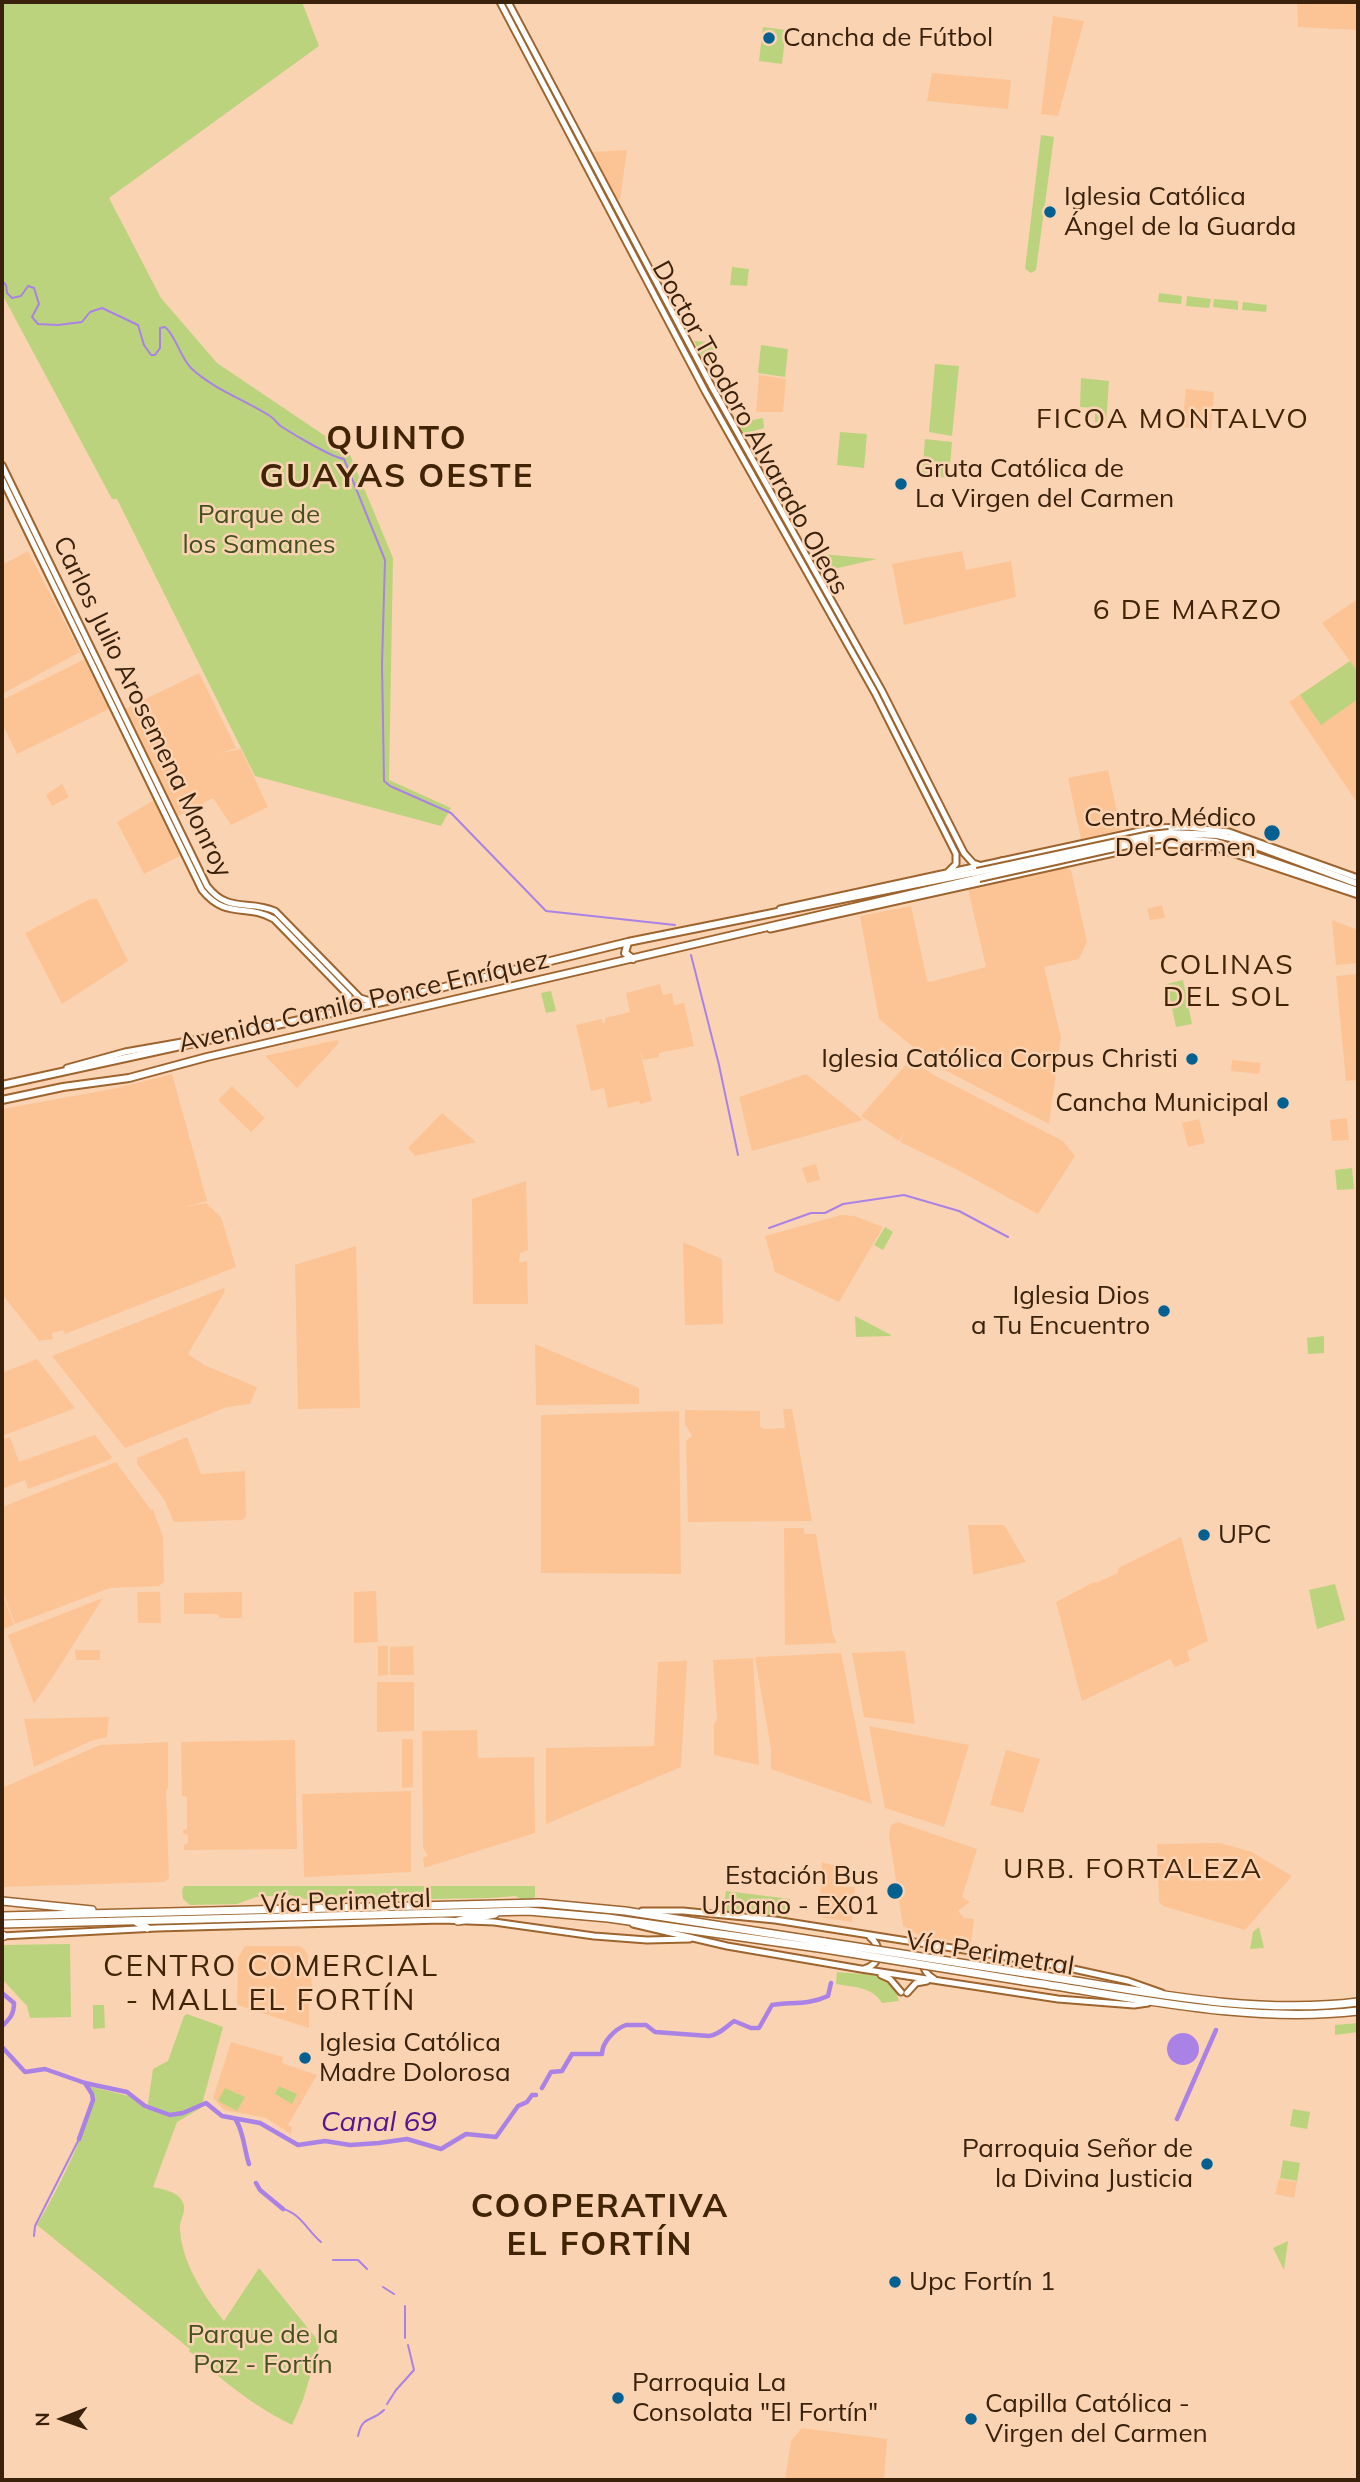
<!DOCTYPE html>
<html>
<head>
<meta charset="utf-8">
<style>
  body { margin:0 }
  #map { position:relative; width:1360px; height:2482px; overflow:hidden; background:#fad3b3; font-family:Mulish,sans-serif }
  canvas { display:block }
  .frame { position:absolute; inset:0; border:4px solid #3a210b; pointer-events:none }
  .north { position:absolute; left:28px; top:2384px; width:70px; height:70px; -webkit-text-stroke:5px #fad3b3; paint-order:stroke; rotate:269deg; font-size:19px; font-weight:700; line-height:28px; text-align:center; color:#3a210b }
  .north::after { content:''; display:block; margin:auto; width:24px; height:32px; background:#3a210b; clip-path:polygon(50% 0,100% 100%,50% 72%,0 100%) }
</style>
</head>
<body>
<div id="map">
<canvas width="1360" height="2482"></canvas>
<div class="frame"></div>
<div class="north">N</div>
</div>
<script>
const context = document.querySelector('canvas').getContext('2d');
context.lineJoin = 'round';
function fill(path, color) {
  context.fillStyle = color;
  context.fill(path, 'evenodd');
}
function trace(path, color, width, dash) {
  context.strokeStyle = color;
  context.lineWidth = width;
  context.lineCap = dash ? 'butt' : 'round';
  context.setLineDash(dash || []);
  context.stroke(path);
}
function drawText(font, color, halo, rows, align = 'center') {
  context.font = font + ' Mulish,sans-serif';
  context.lineWidth = 5;
  context.setLineDash([]);
  context.textBaseline = 'middle';
  context.strokeStyle = halo;
  context.fillStyle = color;
  for (const [text, x, y, turn = 0] of rows) {
    context.save();
    context.translate(x, y);
    context.rotate((+turn || 0) * Math.PI / 180);
    context.textAlign = isNaN(turn) ? turn : align;
    if (halo) context.strokeText(text, 0, 0);
    context.fillText(text, 0, 0);
    context.restore();
  }
}
const built = new Path2D(`
  M1297,2H1358V30L1298,27Z
  M1053,16L1084,21L1058,116L1041,114Z
  M932,73L1011,80L1008,109L927,101Z
  M627,150L620,200L616,199L592,152Z
  M759,375L786,379L783,412H756Z
  M1186,389L1214,392L1211,430L1182,427Z
  M28,551L80,652L2,694V565Z
  M962,551L966,570L1011,561L1016,597L904,625L892,564Z
  M1358,599V804L1289,702L1350,661L1322,623Z
  M85,659L109,709L17,754L2,723V700Z
  M199,673L236,748L221,753L241,749L268,807L231,825L213,798L178,816L125,709Z
  M1108,770L1121,830L1081,839L1068,778Z
  M62,784L69,797L52,806L46,795Z
  M154,800L180,856L144,874L117,822Z
  M1065,868L1071,870L1087,942L1079,959L1044,967L1061,1037L1049,1124L935,1065L879,1019L860,916L911,906L927,980L930,982L986,967L968,889Z
  M90,899H97L128,961L62,1004L25,933Z
  M1162,905L1165,918L1150,920L1147,909Z
  M1332,920L1358,930V963L1336,965Z
  M1358,974V1080L1346,1081L1336,976Z
  M660,984L663,995L672,993L674,1005L684,1003L694,1046L659,1053V1057L643,1060L639,1047L652,1101L640,1104L639,1101L608,1108L604,1088L591,1091L576,1025L602,1019L603,1023H605V1018L630,1012L626,993Z
  M337,1040L339,1043L297,1088L265,1056Z
  M910,1060L934,1075L1063,1141L1075,1156L1038,1214L956,1169L900,1142L905,1132L899,1141L861,1116Z
  M1232,1060L1261,1063L1259,1074L1231,1071Z
  M172,1074L207,1201L185,1207L206,1203L221,1217L236,1267L65,1334L63,1330L52,1333L53,1339L39,1341L2,1294V1109L117,1088Z
  M806,1074L863,1120L752,1151L739,1097Z
  M232,1086L265,1118L251,1132L218,1100Z
  M442,1113L476,1142L415,1156L408,1148Z
  M1347,1118L1349,1140L1332,1141L1330,1120Z
  M1199,1119L1205,1143L1188,1147L1182,1123Z
  M816,1164L820,1180L807,1183L802,1168Z
  M526,1181L528,1250L520,1253L519,1263L527,1261L528,1304H473L472,1199Z
  M841,1215L854,1216L883,1227L839,1302L775,1272L765,1236Z
  M683,1242L722,1259L723,1324L685,1325Z
  M356,1246L360,1408L298,1409L295,1265Z
  M224,1288L225,1291L188,1354L204,1365L257,1387L250,1404L227,1407L125,1448L52,1356Z
  M535,1344L639,1388V1404L536,1405Z
  M37,1359L75,1408L2,1436V1373Z
  M783,1409H792L812,1521L688,1522L686,1441L692,1436L685,1424V1410L760,1411V1427L765,1429L785,1428Z
  M679,1411L681,1574L541,1573V1415Z
  M95,1435L112,1457L109,1460L28,1489L25,1480L4,1488L2,1487V1440L10,1437L19,1462Z
  M187,1437L201,1474L245,1471L246,1517L242,1520L174,1522L164,1499L137,1464V1458Z
  M116,1462L151,1510L153,1509L163,1537L164,1582L159,1586L110,1588L15,1624L2,1590V1507Z
  M968,1525H1004L1026,1562L973,1575Z
  M784,1528H804V1534H816L833,1635L837,1643L785,1645Z
  M1181,1537L1208,1641L1187,1651L1190,1661L1175,1667L1170,1659L1082,1701L1056,1602L1094,1582L1096,1583L1118,1573V1568Z
  M376,1591L378,1642L354,1643V1592Z
  M137,1592H160L161,1623H138Z
  M242,1592V1618H219L218,1614H184V1593Z
  M2,1593L14,1625L2,1629Z
  M103,1598L54,1675L34,1704L8,1635Z
  M378,1646H388V1675L378,1676Z
  M413,1646L414,1675H390V1647Z
  M75,1650H100V1660H76Z
  M905,1651L915,1724L864,1717L852,1653Z
  M841,1653L868,1786L872,1804L771,1769V1749L755,1657Z
  M753,1658L759,1765L714,1755V1723L717,1720L713,1660Z
  M687,1661L681,1767L546,1824V1748L654,1746L658,1662Z
  M377,1682H414V1731L377,1732Z
  M109,1717L107,1737L91,1741L34,1767L24,1719Z
  M869,1726L969,1745L944,1827L885,1808Z
  M477,1730L478,1758L534,1757L535,1833L424,1868L423,1858L428,1856L423,1848L422,1731Z
  M402,1739H413V1787L402,1788Z
  M295,1740L297,1849L184,1850V1845L188,1843V1835L183,1833V1830L187,1829V1797L182,1796L181,1742Z
  M168,1742V1788L166,1790L169,1878L164,1882L2,1887V1788L100,1745Z
  M1006,1750L1040,1759L1023,1813L990,1805Z
  M411,1791V1872L304,1877L302,1794Z
  M898,1822L977,1849L962,1897L970,1902L958,1911L964,1918L974,1919L971,1944L920,1936L903,1926L889,1835L891,1825Z
  M1220,1843L1252,1852L1292,1876L1245,1930L1163,1906L1159,1902L1157,1844Z
  M822,1862L845,1869L844,1887H855L852,1922L819,1917Z
  M245,1946H299L305,1950L308,1955V1975H311L312,1990L309,1991V2028L237,2005L238,1958Z
  M231,2042L283,2057L282,2063L317,2075L288,2125L292,2127L291,2134L266,2118L224,2110L213,2098Z
  M1279,2179L1297,2182L1294,2198L1275,2194Z
  M802,2428L887,2439L884,2480H785L791,2441Z`);
const green = new Path2D(`
  M2,2H302L319,46L109,198L161,298L217,363L349,452L393,558L389,780L451,808L441,826L255,776L117,499H112L2,294Z
  M763,27L786,30L782,64L759,61Z
  M1041,135L1054,137L1036,270L1031,273L1025,269Z
  M732,267L749,269L747,286L730,285Z
  M1159,293L1182,296L1181,304L1158,302Z
  M1187,296L1211,299L1209,308L1186,306Z
  M1214,299L1238,301V310L1213,307Z
  M1243,302L1267,305L1266,312L1242,310Z
  M694,341L716,342L713,379Z
  M761,345L788,349L785,377L758,373Z
  M935,364L959,366L952,436L929,432Z
  M1081,378L1109,381L1106,423L1095,422V408L1080,407Z
  M763,418L764,428L743,434L737,423Z
  M840,432L867,434L864,468L837,465Z
  M925,439L952,442L949,478L922,475Z
  M811,553L877,559L821,572Z
  M1350,661L1358,672V699L1321,725L1300,695Z
  M1183,980L1192,1024L1176,1027L1167,984Z
  M551,991L556,1011L546,1013L541,993Z
  M1352,1168L1354,1189L1337,1190L1335,1170Z
  M885,1227L893,1232L883,1250L874,1245Z
  M855,1316L891,1335V1336L856,1337Z
  M1324,1336V1353L1308,1354L1307,1338Z
  M1335,1584L1345,1620L1317,1629L1309,1590Z
  M184,1886H535V1897C531,1902 520,1900 516,1896L490,1898L312,1901L290,1895L256,1897L237,1904L190,1905L183,1899L182,1890Z
  M726,1891L790,1899L787,1917L723,1912Z
  M1259,1927L1264,1948L1250,1949L1253,1932Z
  M70,1944L71,2017L30,2018L27,2006L2,1979V1945Z
  M837,1972C862,1975 894,1970 899,2001L882,2003C873,1987 853,1987 836,1984Z
  M93,2005H104L105,2028L93,2029Z
  M187,2014L223,2027L201,2108L177,2122L153,2187C161,2189 175,2191 181,2199C189,2211 179,2218 180,2230C182,2263 204,2296 224,2321L259,2268L320,2343L303,2400L292,2425C253,2406 222,2380 189,2351L198,2335L190,2349L37,2225C60,2185 81,2143 94,2099L88,2086L129,2096L147,2110L153,2069L168,2061L184,2016Z
  M1358,2023V2032L1335,2035V2025Z
  M279,2086L297,2094L292,2104L275,2094Z
  M225,2088L245,2097L237,2111L218,2101Z
  M1293,2109L1310,2112L1307,2129L1290,2126Z
  M1283,2160L1300,2163L1297,2181L1280,2178Z
  M1288,2241L1284,2270L1273,2248Z`);
const water = new Path2D(`
  M1167 2049a16 16 0 1 1 32 0a16 16 0 1 1-32 0Z`);
const stream = new Path2D(`
  M2,281L6,285L7,293L12,298L21,296L28,286L34,288L39,304L32,317L38,324L58,325L82,322L90,312L102,308L138,325L144,345L151,355H155L160,348V328L165,327C176,336 180,357 191,368C213,389 245,400 270,416C275,419 277,424 282,427C293,434 333,458 344,459L385,560L382,664L384,781L390,786L451,813L546,911L675,925
  M691,955L719,1065L738,1155
  M769,1228L811,1213H825L843,1204L904,1195L959,1211L1008,1237
  M283,2209C300,2213 308,2231 321,2242
  M34,2236L35,2226L79,2139
  M333,2260H358L367,2269
  M383,2287L394,2294
  M405,2306V2338
  M387,2404L396,2390L414,2370L408,2345
  M358,2436C363,2414 371,2423 384,2410`);
const canal = new Path2D(`
  M2,1993L14,2003C14,2014 10,2019 2,2026
  M2,2047L25,2072L45,2069L85,2083L127,2092L145,2106L170,2115L183,2113L206,2103L222,2116L260,2123L298,2145L325,2141L350,2145L379,2143L407,2139L441,2149L466,2134L496,2137L518,2106L527,2102L532,2095H536
  M542,2088L551,2072L562,2071L572,2054H602C602,2042 615,2029 626,2025H646L655,2032L709,2036C719,2035 727,2026 734,2021L751,2028H759L772,2005C791,2002 809,2005 828,1996L831,1983
  M1177,2119L1216,2030
  M236,2120C244,2133 244,2149 249,2164
  M79,2139L93,2100L92,2094L85,2083
  M256,2183L260,2190L283,2209`);
const secondary = new Path2D(`
  M500,2L705,391L875,693L956,854V864L948,872
  M508,2L712,387L882,691L964,853L973,863L979,865
  M2,465L207,886C229,914 248,899 275,911L360,998L377,1003
  M2,479L202,890C226,920 246,903 274,919L349,996V1002L342,1010
  M780,909L1154,828L1188,827L1229,832L1358,878
  M770,929L1132,849L1168,844L1214,847L1358,895
  M67,1068L125,1052L205,1038
  M642,1911H683L775,1920L971,1951L1055,1965L1128,1981L1162,1993
  M633,1924L727,1946L861,1969L1058,1999L1134,2005L1148,2003
  M2,1936L157,1928L442,1920L494,1922L594,1936L647,1940L690,1939
  M864,1969C881,1964 883,1948 870,1937
  M881,1975L890,1979L901,1992
  M934,1979C919,1970 920,1954 936,1947
  M907,1993L916,1983L927,1981`);
const primary = new Path2D(`
  M1169,833L1217,835L1240,840L1358,884
  M1169,838L1216,842L1358,891
  M985,868L1003,861
  M628,942L625,953L633,959
  M2,1085L391,1000L628,942L977,872
  M2,1100L63,1087L129,1078L207,1057L979,878`);
const highway = new Path2D(`
  M2,1901L92,1910
  M2,1916L540,1903L625,1911L825,1942
  M135,1921L147,1928
  M458,1921L495,1914
  M2,1924L528,1911L608,1918L825,1949
  M2,1935L4,1936
  M1025,1973C1133,1989 1248,2016 1358,2002
  M1023,1981C1133,1997 1247,2024 1358,2011`);
const primaryBridge = new Path2D(`
  M977,872L1150,835L1169,833
  M979,878L1150,840L1169,838`);
const highwayBridge = new Path2D(`
  M825,1942L1025,1973
  M825,1949L1023,1981`);
const markers = [
  [769,38,7,"#036091"],
  [1050,212,7,"#036091"],
  [901,484,7,"#036091"],
  [1272,833,9,"#036091"],
  [1192,1059,7,"#036091"],
  [1283,1103,7,"#036091"],
  [1164,1311,7,"#036091"],
  [1204,1535,7,"#036091"],
  [895,1891,9,"#036091"],
  [305,2058,7,"#036091"],
  [1207,2164,7,"#036091"],
  [895,2282,7,"#036091"],
  [618,2398,7,"#036091"],
  [971,2419,7,"#036091"]
];
const poiNames = [
  ["Cancha de Fútbol",783,38],
  ["Iglesia Católica",1064,197],
  ["Ángel de la Guarda",1064,227],
  ["Gruta Católica de",915,469],
  ["La Virgen del Carmen",915,499],
  ["Centro Médico",1256,818,"right"],
  ["Del Carmen",1256,848,"right"],
  ["Iglesia Católica Corpus Christi",1178,1059,"right"],
  ["Cancha Municipal",1269,1103,"right"],
  ["Iglesia Dios",1150,1296,"right"],
  ["a Tu Encuentro",1150,1326,"right"],
  ["UPC",1218,1535],
  ["Estación Bus",879,1876,"right"],
  ["Urbano - EX01",879,1906,"right"],
  ["Iglesia Católica",319,2043],
  ["Madre Dolorosa",319,2073],
  ["Parroquia Señor de",1193,2149,"right"],
  ["la Divina Justicia",1193,2179,"right"],
  ["Upc Fortín 1",909,2282],
  ["Parroquia La",632,2383],
  ["Consolata \"El Fortín\"",632,2413],
  ["Capilla Católica -",985,2404],
  ["Virgen del Carmen",985,2434]
];
const streetNames = [
  ["Doctor Teodoro Alvarado Oleas",750,428,61],
  ["Carlos Julio Arosemena Monroy",142,707,64],
  ["Avenida Camilo Ponce Enríquez",364,1002,-13],
  ["Vía Perimetral",346,1902,-2],
  ["Vía Perimetral",990,1954,9]
];
const parkNames = [
  ["Parque de",259,515],
  ["los Samanes",259,545],
  ["Parque de la",263,2335],
  ["Paz - Fortín",263,2365]
];
const neighbourhoodNames = [
  ["FICOA MONTALVO",1173,420],
  ["6 DE MARZO",1188,611],
  ["COLINAS",1227,966],
  ["DEL SOL",1227,998],
  ["URB. FORTALEZA",1133,1870]
];
const waterNames = [
  ["Canal 69",379,2123]
];
const quarterNames = [
  ["CENTRO COMERCIAL",271,1967],
  ["- MALL EL FORTÍN",271,2001]
];
const districtNames = [
  ["QUINTO",397,439],
  ["GUAYAS OESTE",397,477],
  ["COOPERATIVA",600,2207],
  ["EL FORTÍN",600,2245]
];
fill(built, '#fcc495');
fill(green, '#bcd37e');
fill(water, '#aa82e6');
trace(stream, '#aa82e6', 2);
trace(canal, '#aa82e6', 4.5);
trace(secondary, '#9d642e', 9);
trace(primary, '#9d642e', 10);
trace(highway, '#9d642e', 10);
trace(secondary, '#fff', 5);
trace(primary, '#fff', 6);
trace(highway, '#fff', 7);
trace(primaryBridge, '#9d642e', 10, []);
trace(highwayBridge, '#9d642e', 10, []);
trace(primaryBridge, '#fff', 6);
trace(highwayBridge, '#fff', 7);
for (const [x, y, r, color] of markers) {
  const dot = new Path2D();
  dot.arc(x, y, r, 0, 2 * Math.PI);
  context.fillStyle = color;
  context.fill(dot);
  trace(dot, '#fad3b3', 2.5);
}
drawText('26px', '#3a210b', '#fad3b3', poiNames, 'left');
drawText('26px', '#3a210b', '#fad3b3', streetNames);
drawText('26px', '#455021', '#fad3b3', parkNames);
context.letterSpacing = '2px';
drawText('28px', '#412306', '#fad3b3', neighbourhoodNames);
context.letterSpacing = '0px';
drawText('italic 28px', '#54178e', '#fad3b3', waterNames);
context.letterSpacing = '2px';
drawText('30px', '#412306', '#fad3b3', quarterNames);
context.letterSpacing = '0px';
context.letterSpacing = '2px';
drawText('bold 33px', '#412306', '#fad3b3', districtNames);
context.letterSpacing = '0px';
</script>
</body>
</html>
